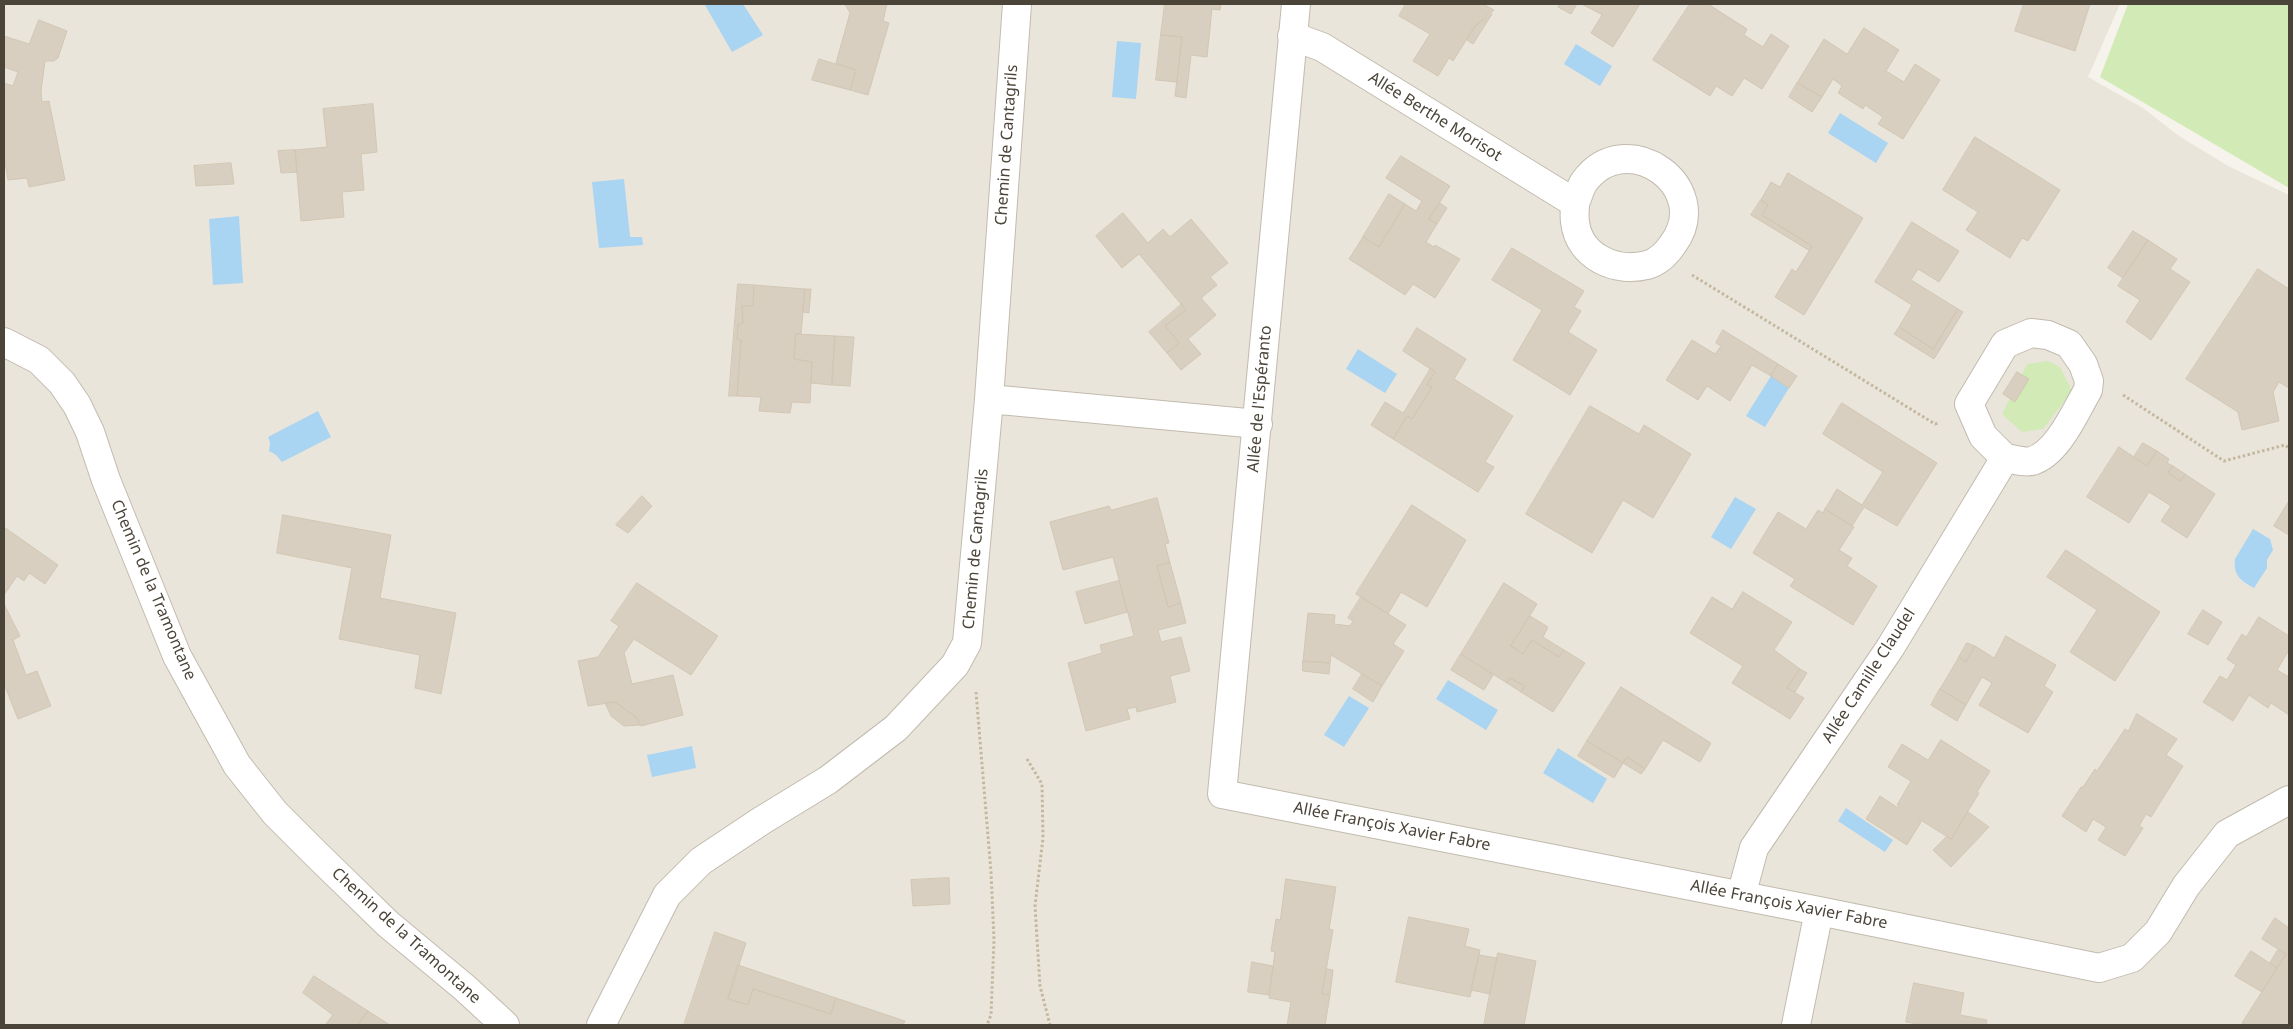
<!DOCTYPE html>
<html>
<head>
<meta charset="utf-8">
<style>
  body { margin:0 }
  #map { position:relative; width:2293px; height:1029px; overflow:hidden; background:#f6f3ec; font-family:"Noto Sans",sans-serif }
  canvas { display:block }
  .frame { position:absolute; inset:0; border:5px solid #4b4439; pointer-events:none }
</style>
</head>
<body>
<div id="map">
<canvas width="2293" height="1029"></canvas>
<div class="frame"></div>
</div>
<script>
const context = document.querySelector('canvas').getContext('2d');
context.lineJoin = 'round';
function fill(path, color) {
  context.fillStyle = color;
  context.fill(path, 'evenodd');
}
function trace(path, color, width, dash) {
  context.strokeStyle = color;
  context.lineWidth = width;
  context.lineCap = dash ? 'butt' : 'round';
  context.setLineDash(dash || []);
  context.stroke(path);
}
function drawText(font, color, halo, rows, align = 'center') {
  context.font = font + ' "Noto Sans",sans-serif';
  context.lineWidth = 5;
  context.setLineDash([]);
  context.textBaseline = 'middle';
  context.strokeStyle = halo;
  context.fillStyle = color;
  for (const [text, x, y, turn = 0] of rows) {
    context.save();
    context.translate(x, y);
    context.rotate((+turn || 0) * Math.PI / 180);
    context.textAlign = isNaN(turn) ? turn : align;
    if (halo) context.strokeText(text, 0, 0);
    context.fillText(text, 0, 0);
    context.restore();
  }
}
const residential = new Path2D(`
  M4,4H2120L2088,77L2143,108L2179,136L2228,166L2289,195V1025H4Z`);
const green = new Path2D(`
  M2128,4H2289V188L2100,77Z
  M2048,361L2060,367L2072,391L2043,429L2022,432L2002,414L2027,364Z`);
const water = new Path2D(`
  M743,4L763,35L732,52L705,5Z
  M1117,41L1141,43L1136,99L1112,97Z
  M1576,44L1612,66L1600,86L1564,64Z
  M1840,113L1888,143L1876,163L1828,133Z
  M624,179L630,237H642L643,245L599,248L592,182Z
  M239,216L243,283L213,285L209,219Z
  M1358,349L1397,374L1385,393L1346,369Z
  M1771,376L1789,388L1765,427L1746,416Z
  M318,411L331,437L282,462L276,455L269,451L270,442L268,437Z
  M1735,497L1756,509L1731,549L1711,537Z
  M2253,529L2270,539L2273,550L2267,560V568L2254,588C2241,581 2233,575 2235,559Z
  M1448,680L1498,710L1486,730L1436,699Z
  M1349,696L1369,708L1344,747L1324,735Z
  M692,746L696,768L652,777L647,755Z
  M1558,748L1607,779L1593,803L1543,773Z
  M1846,808L1893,840L1885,852L1838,821Z`);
const building = new Path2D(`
  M845,4H887L883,21L889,23L868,95L850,90L856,70L836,63L850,13Z
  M1165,4H1221L1220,10L1212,9L1207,57L1191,55L1186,98L1175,96L1182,37L1161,35Z
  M1406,4H1483L1494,10L1475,26L1453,61L1449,58L1438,76L1413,61L1430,34L1399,16Z
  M1560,4H1577L1571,14L1558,7Z
  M1582,4H1640L1613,47L1591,33L1602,15Z
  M1690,4H1708L1747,29L1744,35L1763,47L1771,34L1789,46L1762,89L1744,78L1732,96L1716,86L1710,96L1653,60Z
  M2024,4H2090L2075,51L2015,31Z
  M1492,14L1473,44L1467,40L1475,26Z
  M39,20L67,31L58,58L54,61H45L41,91L42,102L49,101L65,180L29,187L27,178L8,180L4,157V83L13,86L18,72L4,67V36L29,44Z
  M1864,28L1899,50L1886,71L1904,82L1915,64L1940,80L1903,139L1878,124L1883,117L1865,105L1863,109L1838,93L1842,86L1833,79L1822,97L1797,83L1824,39L1847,54Z
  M1161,35L1182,37L1177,82L1156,80Z
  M819,59L856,70L850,90L812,80Z
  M1797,83L1822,97L1812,112L1789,97Z
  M373,104L377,152L361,154L364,190L342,192L344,217L301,221L295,150L327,147L323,109Z
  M1975,137L2060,190L2028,241L2022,238L2010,258L1966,230L1978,212L1943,190Z
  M295,150L297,172L281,173L278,151Z
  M1401,156L1450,186L1429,219L1437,224L1426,242L1434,247L1435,245L1460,259L1435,298L1413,284L1405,295L1349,259L1363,237L1379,247L1405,204L1416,211L1422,201L1386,178Z
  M231,163L234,184L196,186L194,166Z
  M1788,173L1863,218L1804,315L1775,297L1792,269L1796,272L1812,246L1762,215L1768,205L1761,200L1771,182L1780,187Z
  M1389,194L1405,204L1379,247L1363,237Z
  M1761,200L1768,205L1762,215L1812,246L1810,251L1751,215Z
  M1440,203L1447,208L1437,224L1429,219Z
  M1123,213L1148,243L1163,229L1170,237L1191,219L1228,263L1210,277L1217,285L1201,298L1216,315L1188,339L1201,354L1181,370L1167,353L1179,343L1165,326L1186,310L1139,254L1122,268L1096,236Z
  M1912,222L1959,251L1939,282L1918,269L1911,280L1958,309L1933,349L1899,327L1912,305L1875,282Z
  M2133,231L2148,240L2123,278L2108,268Z
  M2148,240L2177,259L2170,269L2190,282L2151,340L2126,322L2140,300L2118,286Z
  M1512,248L1584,291L1574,307L1581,311L1568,332L1597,350L1570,395L1513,360L1542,310L1492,280Z
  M2258,269L2289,289V388L2279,382L2273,392L2279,421L2242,430L2238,412L2186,379Z
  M738,284L754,285L753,306H742L743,323L738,324L737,339L741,340L737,396H729Z
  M754,285L805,289L801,334H796L794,359L812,362L810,403L792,402L790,413L759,411L761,397L737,396L741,340L737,339L738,324L743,323L742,306H753Z
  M805,289H811L809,313L803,312Z
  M1182,304L1186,310L1165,326L1179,343L1167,353L1149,332Z
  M1958,309L1963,312L1934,359L1894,334L1899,327L1933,349Z
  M1417,328L1466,359L1454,379L1513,416L1485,462L1494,467L1478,492L1393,439L1407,416L1412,419L1432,387L1427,385L1435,372L1403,351Z
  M1723,330L1778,364L1771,376L1752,365L1730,401L1707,386L1698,400L1666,380L1692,340L1715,354L1721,346L1716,343Z
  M796,334L835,336L832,385L811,383L812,362L794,359Z
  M835,336L854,337L850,386L832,385Z
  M1778,364L1797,376L1789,388L1771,376Z
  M1431,368L1435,372L1427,385L1432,387L1412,419L1407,416L1393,439L1371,425L1385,402L1403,413Z
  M2017,372L2029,379L2015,402L2003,394Z
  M1842,403L1937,463L1897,526L1864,507L1852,526L1825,509L1837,489L1862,505L1883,472L1823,434Z
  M1590,406L1639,434L1644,425L1691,454L1653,518L1623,500L1592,553L1526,514Z
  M2143,443L2157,451L2147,466L2134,457Z
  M2119,447L2147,466L2157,451L2169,459L2167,463L2173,466L2168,473L2180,481L2185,474L2215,494L2187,538L2161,521L2171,506L2149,492L2129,523L2087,497Z
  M2173,466L2185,474L2180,481L2168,473Z
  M642,496L652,506L628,533L616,525Z
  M1157,498L1169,543L1165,544L1170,563L1157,566L1168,607L1181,603L1186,623L1158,630L1161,642L1181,637L1190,671L1170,676L1176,702L1137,712L1136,707L1127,709L1130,719L1086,731L1068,663L1102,653L1100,645L1134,636L1113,557L1063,570L1050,522L1109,506L1111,510Z
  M2289,501V535L2274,526Z
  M1412,505L1466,540L1427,607L1401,592L1388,614L1356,594Z
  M1825,509L1854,527L1839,550L1852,558L1847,566L1877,586L1853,625L1790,586L1795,579L1753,553L1778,512L1806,529L1818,510L1823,513Z
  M283,515L391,535L380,598L456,613L441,694L415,688L420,655L339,639L352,568L277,553Z
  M4,527L58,565L45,584L29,573L24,581L17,576L4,595Z
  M2066,550L2160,612L2115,681L2070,652L2097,610L2047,577Z
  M1170,563L1181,603L1168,607L1157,566Z
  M1119,581L1127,612L1085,624L1076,592Z
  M637,583L718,636L691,675L634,639L624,653L632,684L673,675L683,715L641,726L637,718L615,702L588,706L578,661L598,657L619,626L611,621Z
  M1504,583L1537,604L1511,646L1523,654L1532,640L1559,657L1564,650L1585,663L1553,712L1521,692L1525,686L1510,678L1507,683L1461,654Z
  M1743,592L1792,622L1774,650L1800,669L1787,688L1804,698L1790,719L1732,683L1743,666L1690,633L1712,597L1732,609Z
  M1361,597L1406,625L1393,644L1404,651L1382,686L1331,655L1330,663L1303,661L1308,613L1335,615L1334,624L1350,626L1353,621L1348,618Z
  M4,604L20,636L13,640L26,675L37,671L51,706L18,719L4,684Z
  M2203,610L2222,622L2208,645L2188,634Z
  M1530,616L1548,627L1543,637L1564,650L1559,657L1532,640L1523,654L1511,646Z
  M2259,617L2289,636V650L2277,670L2289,677V715L2271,703L2268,708L2249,695L2233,721L2203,702L2220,676L2227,680L2236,665L2227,659L2242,634L2246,637Z
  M2006,636L2056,665L2044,686L2053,692L2028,733L1979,705L1992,683L1982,677L1966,705L1940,689L1959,657L1966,662L1975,646L1994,658Z
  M1967,643L1975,646L1966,662L1959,657Z
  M1461,654L1493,675L1484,690L1451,670Z
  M1303,661L1330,663L1329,674L1303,671Z
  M1800,669L1807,673L1795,692L1787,688Z
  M1362,674L1382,686L1373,702L1353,689Z
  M1510,678L1525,686L1521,692L1507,683Z
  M1621,687L1711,743L1700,762L1663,740L1645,769L1627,757L1623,763L1587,741Z
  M1940,689L1966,705L1957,721L1931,705Z
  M615,702L637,718L640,725L624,726L611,716L605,703Z
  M2137,714L2177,739L2166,755L2183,766L2151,817L2146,814L2139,826L2143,828L2125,856L2098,840L2106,827L2093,819L2086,832L2062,816L2081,787H2083L2095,769L2097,771L2125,729L2128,731Z
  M1941,740L1990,771L1977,792L1979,793L1951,839L1919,819L1921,822L1907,845L1866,819L1880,796L1898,808L1899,806L1897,805L1911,781L1888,767L1902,744L1928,760Z
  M1587,741L1623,763L1614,778L1578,756Z
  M1627,757L1645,769L1641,774L1623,763Z
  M1968,812L1989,827L1951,867L1933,850L1947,836L1951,839Z
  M949,878L950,904L913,906L911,880Z
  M1286,879L1336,887L1329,929L1333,930L1322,994L1330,995L1325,1025H1287L1291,1002L1269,998L1275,952L1271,951L1276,919L1280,920Z
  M1409,917L1469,929L1465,946L1480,950L1470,997L1396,982Z
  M2275,918L2289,928V1025H2245L2242,1023L2286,954L2262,939Z
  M715,932L746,943L728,999L748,1005L753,989L831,1014L836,998L905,1021L903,1025H684Z
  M2278,950L2286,954L2277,968L2270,963Z
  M2251,951L2277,968L2262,992L2235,976Z
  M1498,953L1536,961L1524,1025H1484Z
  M1479,955L1497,958L1490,994L1471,990Z
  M1252,962L1273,966L1269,995L1248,992Z
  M738,965L836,998L831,1014L753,989L748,1005L728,999Z
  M1327,969L1333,970L1330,995L1322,994Z
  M314,976L368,1011L358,1025H325L333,1015L303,993Z
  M1914,983L1964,993L1960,1015L1987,1020L1986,1025H1924L1906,1022Z
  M368,1011L390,1025H358Z`);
const path = new Path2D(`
  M1692,275L1935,424L1939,423
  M2123,395L2224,461L2285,445L2289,448
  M976,692L991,872L994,940L991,1015L987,1025
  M1027,759L1042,784L1043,838L1035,906L1040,986L1050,1025`);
const street = new Path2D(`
  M1296,4L1222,794L1819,911L2099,968L2132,958L2158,932L2186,886L2227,834L2289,800
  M1292,36L1322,47L1575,203C1575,209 1574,216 1575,222C1579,257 1616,273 1647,265C1658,262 1667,253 1673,244C1715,187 1626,124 1584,182C1580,188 1578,197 1575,203
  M4,342L39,360L62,383L77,405L90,432L106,480L177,656L237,765L275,813L316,854L388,924L465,988L505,1025
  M989,399L1258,424
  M1741,896L1754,848L1890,648L2005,458C2013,459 2024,463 2032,461C2058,453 2075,412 2088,390L2089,381L2083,364L2069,344L2048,335L2031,333L2005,344L1969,404L1983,436L2005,458
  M601,1025L667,895L701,861L761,821L828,780L896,728L955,665L967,643L989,399L1017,4
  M1796,1025L1819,911`);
const streetNames = [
  ["Allée Berthe Morisot",1435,117,32],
  ["Chemin de Cantagrils",1007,145,-86],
  ["Allée de l'Espéranto",1260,399,-85],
  ["Chemin de Cantagrils",976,549,-85],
  ["Chemin de la Tramontane",153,590,67],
  ["Allée Camille Claudel",1869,676,-57],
  ["Allée François Xavier Fabre",1392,827,11],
  ["Allée François Xavier Fabre",1789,905,11],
  ["Chemin de la Tramontane",406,936,42]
];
fill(residential, '#eae5da');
fill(green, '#d2eab5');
fill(water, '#a9d4f2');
fill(building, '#d8cfc1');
trace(building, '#d3c7b4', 1);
trace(street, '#c2bbae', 30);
trace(path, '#c4b79f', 3, [2.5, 2.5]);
trace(street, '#fff', 28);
drawText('16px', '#4b4439', '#fff', streetNames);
</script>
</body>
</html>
